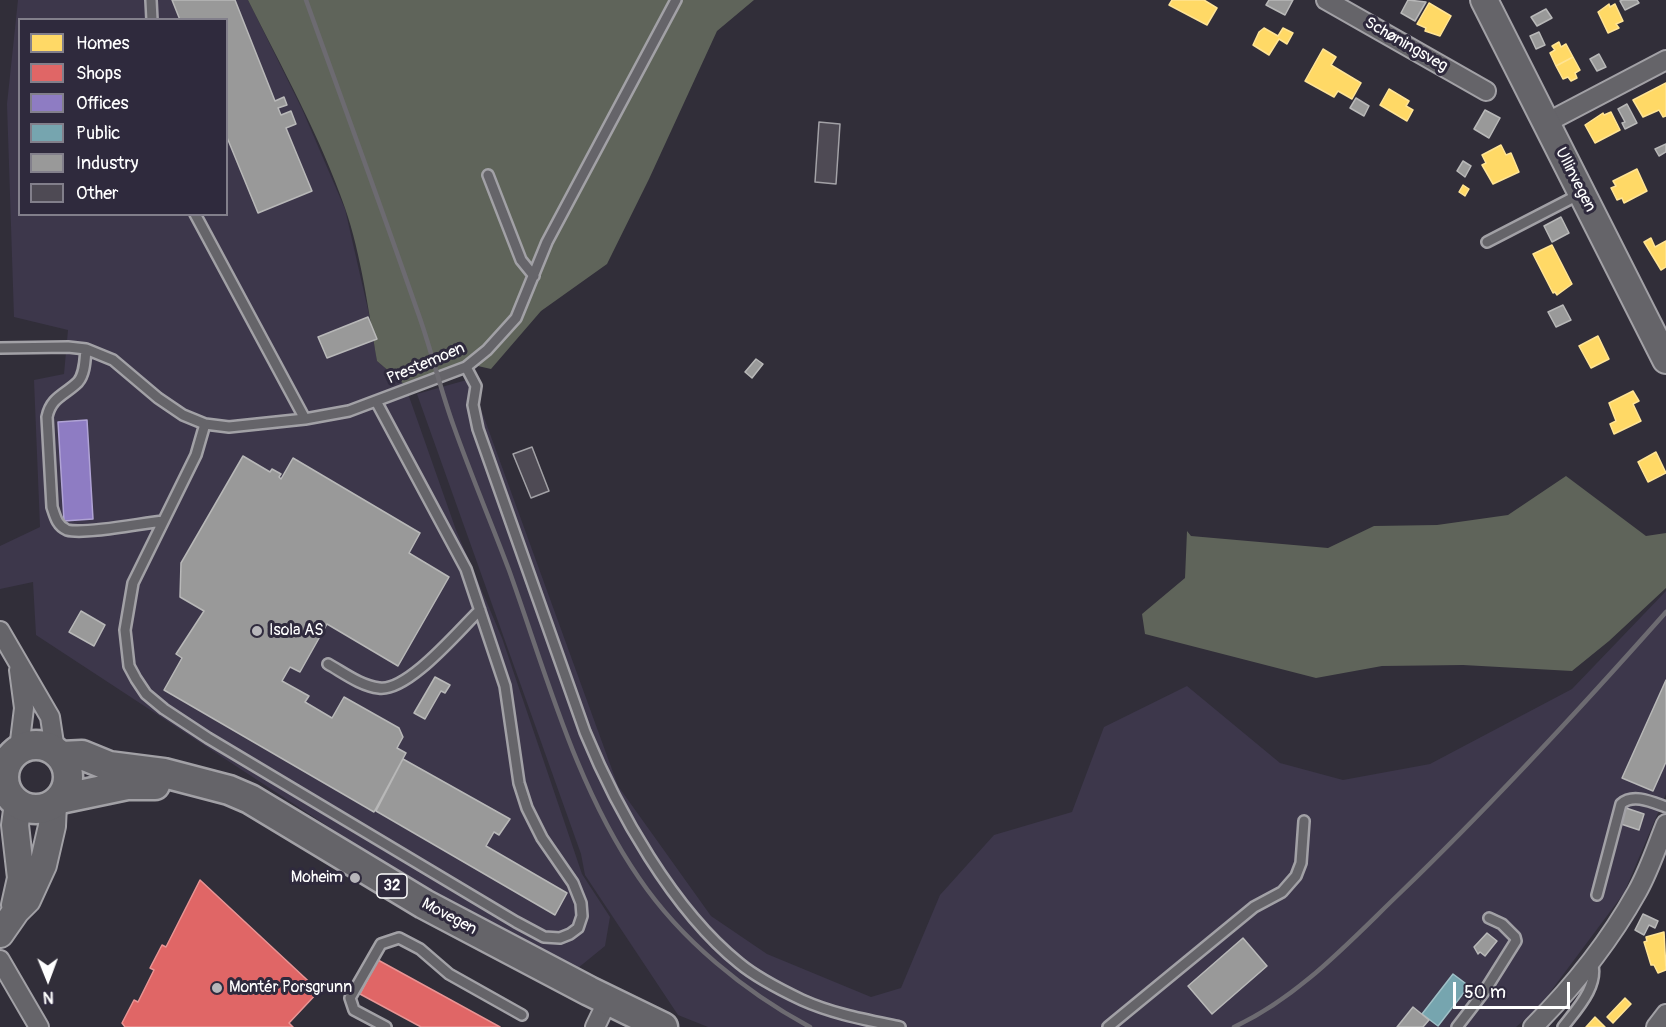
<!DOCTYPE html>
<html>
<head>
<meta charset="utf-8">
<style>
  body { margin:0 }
  #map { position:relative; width:1666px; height:1027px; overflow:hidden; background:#312e39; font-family:Pangolin,sans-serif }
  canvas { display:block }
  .legend { position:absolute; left:18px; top:18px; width:210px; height:198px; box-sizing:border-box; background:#2f2a3d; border:2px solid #827f8b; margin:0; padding:8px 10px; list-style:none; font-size:18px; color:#fff }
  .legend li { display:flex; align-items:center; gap:12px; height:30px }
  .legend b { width:30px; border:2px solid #827f8b }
  .north { position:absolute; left:18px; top:949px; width:60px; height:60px; -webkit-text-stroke:4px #2f2a3d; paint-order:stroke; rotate:179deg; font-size:16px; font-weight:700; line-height:24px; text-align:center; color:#fff }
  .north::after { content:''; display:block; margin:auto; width:21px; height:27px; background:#fff; clip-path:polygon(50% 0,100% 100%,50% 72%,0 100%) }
  .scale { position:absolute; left:1453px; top:982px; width:117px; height:27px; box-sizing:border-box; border:3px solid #fff; border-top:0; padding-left:8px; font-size:18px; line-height:21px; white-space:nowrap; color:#fff; -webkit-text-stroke:4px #2f2a3d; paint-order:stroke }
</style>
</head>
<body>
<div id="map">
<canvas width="1666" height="1027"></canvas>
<ul class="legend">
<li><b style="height:16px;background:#ffd966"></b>Homes</li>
<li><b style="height:16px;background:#e06666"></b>Shops</li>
<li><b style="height:16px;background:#8e7cc3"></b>Offices</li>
<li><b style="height:16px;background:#76a5af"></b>Public</li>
<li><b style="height:16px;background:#999"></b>Industry</li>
<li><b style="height:16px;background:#4e4a54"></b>Other</li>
</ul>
<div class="north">N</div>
<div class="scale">50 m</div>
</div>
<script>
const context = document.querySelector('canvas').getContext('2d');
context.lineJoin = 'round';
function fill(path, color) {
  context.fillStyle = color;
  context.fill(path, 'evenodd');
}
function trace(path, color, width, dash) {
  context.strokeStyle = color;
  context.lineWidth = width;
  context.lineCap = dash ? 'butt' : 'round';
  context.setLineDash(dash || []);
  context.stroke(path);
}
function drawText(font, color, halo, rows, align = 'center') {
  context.font = font + ' Pangolin,sans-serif';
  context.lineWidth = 6;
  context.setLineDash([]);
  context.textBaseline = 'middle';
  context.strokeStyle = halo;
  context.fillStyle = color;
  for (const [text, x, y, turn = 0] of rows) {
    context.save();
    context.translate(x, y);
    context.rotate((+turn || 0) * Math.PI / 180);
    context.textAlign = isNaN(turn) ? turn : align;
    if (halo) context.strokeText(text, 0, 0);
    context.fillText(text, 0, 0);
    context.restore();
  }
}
const built = new Path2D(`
  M18,0H248L302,109L345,209L369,314L377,361L405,385L456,530L502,638L582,874L610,917L605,946L578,968L422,888L36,635L33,582L0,589V546L40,527L34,380L64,374L68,330L14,317L7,104ZM20,20H226V214H20Z
  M470,379L618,786L711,916L767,954L871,997L901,988L940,895L994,835L1072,812L1104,727L1187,686L1280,763L1343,780L1430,764L1572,689L1666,591V794L1624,893L1539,1007L1516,1027H708L678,1015L585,875L581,854L417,394Z`);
const green = new Path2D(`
  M248,0H754L717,31L649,179L607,264L541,311L491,369L469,364L405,385L377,361C369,313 361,254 345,208C320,136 282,68 248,0Z
  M1566,476L1646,536L1666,533V588L1609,641L1572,671L1463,665L1382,666L1316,678L1145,634L1142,614L1185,578L1187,531L1191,536L1328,548L1374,526L1437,525L1508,515Z`);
const homes = new Path2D(`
  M1172,0H1204L1217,8L1207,25L1169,5Z
  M1429,3L1451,16L1440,36L1425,31L1426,28L1417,24Z
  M1609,4L1610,7L1615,4L1623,21L1616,24L1619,28L1608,33L1598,12Z
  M1264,28L1278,36L1283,28L1293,33L1287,44L1279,39L1269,55L1253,45L1259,32Z
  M1559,42L1561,47L1566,44L1573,57L1556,66L1550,53L1555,50L1552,46Z
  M1323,49L1336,57L1331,65L1361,83L1352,99L1338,91L1334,97L1305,81Z
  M1573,57L1580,70L1575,73L1577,78L1571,81L1568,77L1563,79L1556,66Z
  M1666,83V116L1663,117L1659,110L1643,117L1633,100Z
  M1389,89L1409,101L1406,106L1413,110L1407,121L1380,105Z
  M1611,112L1620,130L1595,143L1585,125L1603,113L1604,115Z
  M1501,145L1506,155L1511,153L1519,172L1493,184L1482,165L1486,163L1482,155Z
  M1637,169L1647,191L1624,203L1622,198L1617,200L1611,188L1616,186L1613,181Z
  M1463,185L1469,189L1465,196L1459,192Z
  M1651,238L1655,247L1666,241V267L1661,270L1644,242Z
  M1552,245L1572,284L1557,295L1555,292L1553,293L1533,254Z
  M1598,336L1609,359L1591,368L1579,346Z
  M1633,391L1639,401L1633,404L1641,421L1614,434L1610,424L1616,421L1609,403Z
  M1656,452L1666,473L1648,482L1638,462Z
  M1664,932L1666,970L1658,973L1654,965H1651L1644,942L1647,941L1646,937Z
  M1625,998L1631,1004L1613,1023L1607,1017Z
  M1595,1017L1605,1027H1586Z`);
const shops = new Path2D(`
  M200,880L319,991L289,1023L293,1027H125L122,1023L134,1000L138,1002L154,970L150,968L162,945L166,947Z
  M378,960L500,1027H421L360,994Z`);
const offices = new Path2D(`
  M87,420L93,519L64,521L58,422Z`);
const public = new Path2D(`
  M1453,974L1469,986L1438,1026L1422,1014Z`);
const industry = new Path2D(`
  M172,0H235L275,101L284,97L287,105L278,108L281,115L291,111L296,124L286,128L312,191L258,213L226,135V20H180Z
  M1269,0H1293L1285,15L1266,5Z
  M1408,0L1426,2L1415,21L1401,13Z
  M1623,0H1637L1639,3L1625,10L1620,1Z
  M1546,9L1552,18L1537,26L1531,17Z
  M1539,32L1545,45L1536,49L1530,36Z
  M1599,54L1606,67L1597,71L1590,59Z
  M1356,98L1369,106L1364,116L1350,108Z
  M1627,104L1637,123L1625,129L1622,123L1625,122L1618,109Z
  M1485,110L1500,118L1489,138L1474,129Z
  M1666,144V152L1659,156L1655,149Z
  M1463,161L1471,166L1465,177L1457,171Z
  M1561,217L1569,233L1552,242L1544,226Z
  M1563,305L1571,320L1556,327L1548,312Z
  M368,317L377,339L327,358L318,337Z
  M756,359L763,364L752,378L745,372Z
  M243,456L270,472L272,469L281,474L279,477L281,479L293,458L420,533L409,553L449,577L398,666L327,624L300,672L290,667L282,681L309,696L305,702L332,718L344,697L399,728L403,737L397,748L406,753L374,812L164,690L182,658L176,654L204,611L180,597L181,563Z
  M81,611L105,625L94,646L69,632Z
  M435,677L450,685L445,693L441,691L425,719L414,713Z
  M1666,680V762L1653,791L1622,778Z
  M403,759L510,819L499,835L494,832L486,846L567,893L555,915L376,811Z
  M1623,807L1644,814L1639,830L1618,823Z
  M1643,914L1658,921L1655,928L1649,925L1644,935L1635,930Z
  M1487,933L1497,941L1485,956L1480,952L1478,954L1474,947Z
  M1243,938L1267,966L1212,1014L1188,986Z
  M1413,1007L1429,1020L1423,1027H1397Z`);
const building = new Path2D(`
  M819,122L840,124L836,184L815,182Z
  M532,447L549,491L531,498L513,454Z`);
const service = new Path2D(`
  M151,0L152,20
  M488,175L521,260L534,276
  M195,214L305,419
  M1487,242L1580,194
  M0,348L68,347L86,349L113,360L158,398L183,415L205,424L229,427L305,419L349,411L466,367L487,350L516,318L547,242L676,0
  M86,349C85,360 85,374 78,382C65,395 51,397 47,417L52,507C55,516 57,526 67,530C84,535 142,523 163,521
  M466,367L476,386L473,405L478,429L585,732C617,810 673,910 739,963C757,978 781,990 802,1000C833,1014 867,1020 900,1027
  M205,424L196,455L133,583L125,630L129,666L136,679L146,694L164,709L208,738L516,922L544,937L560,938L570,934L578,928L582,916L581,903L573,883L542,838L527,808L519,783L505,686L466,569L376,401
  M328,664C344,673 361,686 379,688C408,692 459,630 480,610
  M1597,895L1621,804C1633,793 1652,802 1666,807
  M386,1027L354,1010L350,998L381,944L399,938L420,949L449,974L522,1015
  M1108,1027L1254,907L1282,892L1296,876L1301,863L1304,821
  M1457,1027L1484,992L1516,941L1515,937L1502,924L1489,918
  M1563,1027C1577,1009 1600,985 1592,961`);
const minor = new Path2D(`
  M1326,0L1486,91
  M1546,123L1666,60
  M0,631L50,717L55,750
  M19,670L24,708L19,749
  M0,960L39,1027
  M595,1027L608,1000
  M1533,1027C1573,987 1609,942 1637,892C1649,871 1657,846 1666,824
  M1656,1027L1666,1014`);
const secondary = new Path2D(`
  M1484,0L1666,360
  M15,905L21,878L15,825L18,803
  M0,934L16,911L27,900L43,865L52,826L53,804`);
const primary = new Path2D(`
  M4 777a32 32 0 1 1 64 0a32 32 0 1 1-64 0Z
  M61,756L82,755L109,766L164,773L229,790L250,799L424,904L589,991L663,1027
  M60,799L127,785H155`);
const rail = new Path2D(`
  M306,0C343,103 381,206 417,310C431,348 440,389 454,427C471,475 491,522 509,570C546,673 576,787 639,878C681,940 745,992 810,1027
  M1234,1027C1299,997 1349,942 1400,893C1493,803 1580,709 1666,612`);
const markers = [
  [257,631,6,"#b7b6ba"],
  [355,878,6,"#b7b6ba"],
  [217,988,6,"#b7b6ba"]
];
const shields = [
  [392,886,30]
];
const shieldNames = [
  ["32",392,886]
];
const streetNames = [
  ["Schøningsveg",1406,45,30],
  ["Ullinvegen",1575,180,63],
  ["Prestemoen",426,364,-23],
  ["Movegen",449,917,28]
];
const poiNames = [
  ["Isola AS",269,631],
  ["Moheim",343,878,"right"],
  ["Montér Porsgrunn",229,988]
];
fill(built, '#3d374b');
fill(green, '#5f645a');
fill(homes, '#ffd966');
trace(homes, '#ffe494', 1.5);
fill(shops, '#e06666');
trace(shops, '#e99494', 1.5);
fill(offices, '#8e7cc3');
trace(offices, '#b0a3d5', 1.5);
fill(public, '#76a5af');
trace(public, '#9fc0c7', 1.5);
fill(industry, '#999');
trace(industry, '#b8b8b8', 1.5);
fill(building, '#4e4a54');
trace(building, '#a2a1a6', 1.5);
trace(service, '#a2a1a6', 14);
trace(minor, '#a2a1a6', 22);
trace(secondary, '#a2a1a6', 30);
trace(primary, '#a2a1a6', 33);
trace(service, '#656469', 9);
trace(minor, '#656469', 18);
trace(secondary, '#656469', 26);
trace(primary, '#656469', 28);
trace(rail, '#6d6b71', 4.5);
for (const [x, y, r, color] of markers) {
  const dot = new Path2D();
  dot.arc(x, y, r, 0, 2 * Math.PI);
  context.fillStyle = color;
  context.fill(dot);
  trace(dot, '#2f2a3d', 2);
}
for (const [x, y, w] of shields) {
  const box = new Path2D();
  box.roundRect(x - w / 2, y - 12, w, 24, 4.5);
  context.fillStyle = '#2f2a3d';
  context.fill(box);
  trace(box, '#fff', 1.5);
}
drawText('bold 15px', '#fff', null, shieldNames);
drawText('16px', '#fff', '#2f2a3d', streetNames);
drawText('16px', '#fff', '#2f2a3d', poiNames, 'left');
</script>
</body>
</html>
